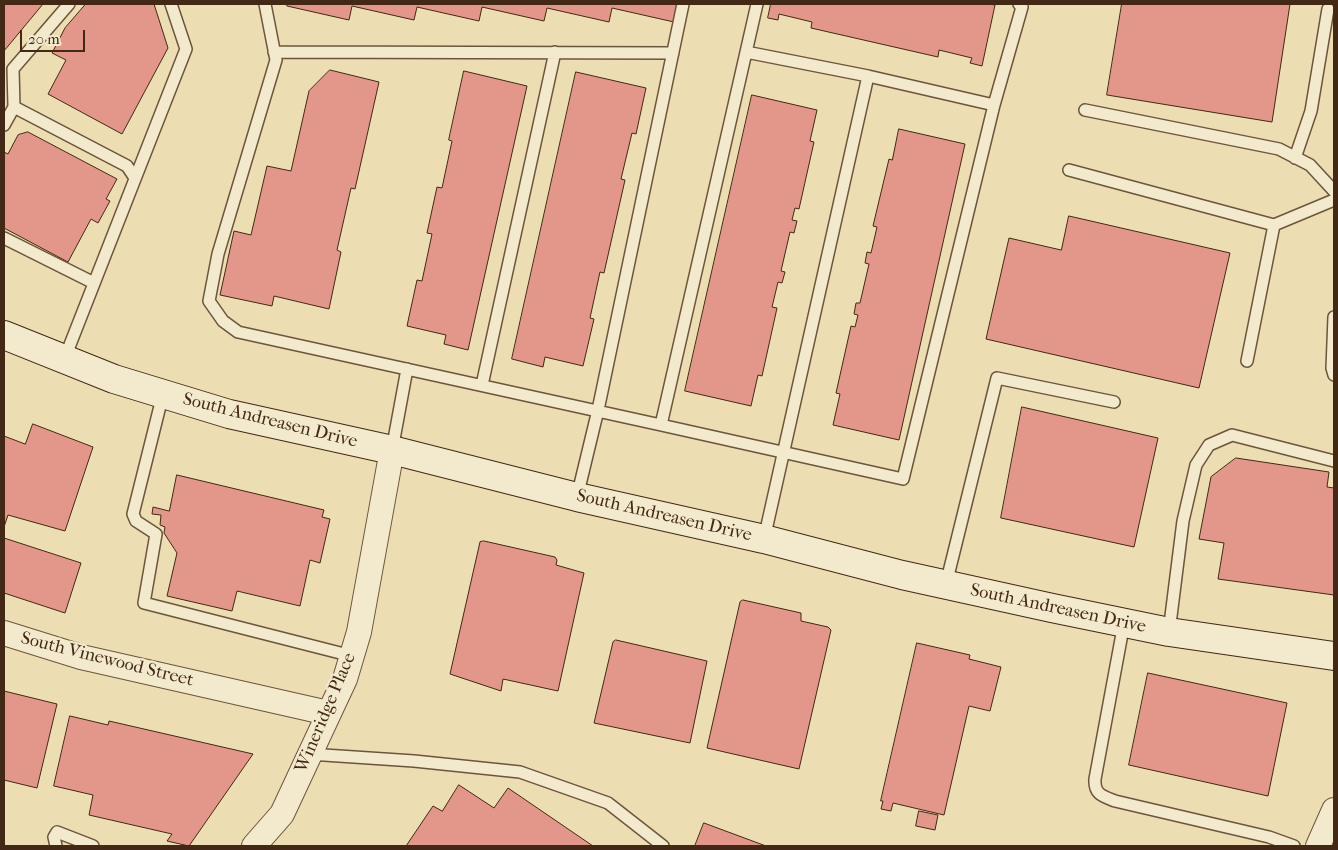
<!DOCTYPE html>
<html>
<head>
<meta charset="utf-8">
<style>
  body { margin:0 }
  #map { position:relative; width:1338px; height:850px; overflow:hidden; background:#ecddb2; font-family:"IM FELL French Canon",serif }
  canvas { display:block }
  .frame { position:absolute; inset:0; border:5px solid #422815; pointer-events:none }
  .scale { position:absolute; left:20px; top:30px; width:65px; height:22px; box-sizing:border-box; border:2px solid #422815; border-top:0; padding-left:6px; font-size:15px; line-height:18px; white-space:nowrap; color:#422815; -webkit-text-stroke:4px #f3e9cd; paint-order:stroke }
</style>
</head>
<body>
<div id="map">
<canvas width="1338" height="850"></canvas>
<div class="frame"></div>
<div class="scale">20 m</div>
</div>
<script>
const context = document.querySelector('canvas').getContext('2d');
context.lineJoin = 'round';
function fill(path, color) {
  context.fillStyle = color;
  context.fill(path, 'evenodd');
}
function trace(path, color, width, dash) {
  context.strokeStyle = color;
  context.lineWidth = width;
  context.lineCap = dash ? 'butt' : 'round';
  context.setLineDash(dash || []);
  context.stroke(path);
}
function drawText(font, color, halo, rows, align = 'center') {
  context.font = font + ' "IM FELL French Canon",serif';
  context.lineWidth = 4.5;
  context.setLineDash([]);
  context.textBaseline = 'middle';
  context.strokeStyle = halo;
  context.fillStyle = color;
  for (const [text, x, y, turn = 0] of rows) {
    context.save();
    context.translate(x, y);
    context.rotate((+turn || 0) * Math.PI / 180);
    context.textAlign = isNaN(turn) ? turn : align;
    if (halo) context.strokeText(text, 0, 0);
    context.fillText(text, 0, 0);
    context.restore();
  }
}
const building = new Path2D(`
  M4,4H43L4,51Z
  M86,4H154L168,48L122,134L48,94L66,60L52,53L65,28Z
  M288,4H678L674,22L612,8L609,22L547,8L544,21L482,7L479,21L417,7L414,20L352,6L349,20L287,6Z
  M771,4H989L995,5L982,66L970,63L972,58L939,50L938,57L811,28L812,22L779,14L778,20L768,18Z
  M1122,4H1290L1272,122L1107,95Z
  M330,70L379,82L355,189L351,188L337,250L341,252L329,309L274,296L272,306L220,295L234,231L251,235L267,166L291,171L309,91Z
  M464,71L527,86L468,350L444,344L446,335L407,326L417,280L422,281L432,234L427,233L437,187L442,188L452,141L449,140Z
  M576,72L646,88L636,134L632,133L621,179L625,180L604,273L600,272L590,318L594,319L583,366L545,357L543,367L512,359Z
  M752,95L817,110L810,141L814,142L799,209L795,208L792,220L797,221L794,233L790,232L781,271L785,272L782,283L778,282L772,307L777,308L762,376L758,375L751,406L685,391Z
  M899,129L965,144L899,440L833,425L840,394L836,393L851,326L855,327L858,315L854,314L856,303H860L869,264L865,263L867,252L871,253L877,227L873,226L889,159L892,160Z
  M28,132L117,179L106,199L110,201L98,223L91,219L68,262L4,228V152L8,154L18,135Z
  M1069,216L1230,253L1199,388L986,339L1009,238L1061,250Z
  M1022,407L1158,438L1134,547L1001,518Z
  M33,424L93,447L65,531L8,515L4,527V436L25,444Z
  M1236,458L1329,472L1327,487L1334,488V595L1218,579L1224,543L1199,539L1211,477Z
  M177,475L324,510L322,517L330,519L320,563L310,560L300,606L237,591L232,611L167,596L177,553L164,533L165,527L160,525L161,515L152,514L153,507L169,511Z
  M4,538L81,563L65,613L4,593Z
  M484,541L555,557L557,560L556,565L584,573L558,691L503,679L501,691L450,674L480,542Z
  M743,600L801,613V621L828,627L831,630L799,769L707,748L740,602Z
  M616,640L707,661L690,743L594,723L613,642Z
  M917,643L970,655L969,659L1001,667L990,711L969,706L944,815L893,803L891,811L881,809L883,801H881Z
  M1148,673L1287,703L1268,796L1129,765Z
  M4,691L57,704L37,788L4,780Z
  M70,716L108,725L109,721L253,754L189,846L167,841L172,834L89,815L93,795L54,786Z
  M459,785L494,808L508,788L593,846H406L433,806L442,811Z
  M919,811L938,815L935,830L916,826Z
  M704,823L766,846H695Z`);
const lane = new Path2D(`
  M265,4L276,60L218,254L209,301L223,321L238,332L661,425
  M757,4L661,425L903,479L994,105
  M274,52L673,53
  M746,52L868,76
  M14,107L127,166L135,178
  M1085,110L1279,149L1310,165L1334,191
  M4,125L14,107L13,69L69,4
  M1295,158L1311,111L1328,9
  M1069,170L1274,225L1334,200
  M4,238L94,283
  M1334,317L1332,368L1334,375
  M64,360L186,49L171,4
  M1247,361L1274,225
  M482,385L555,52
  M163,394L133,514L136,521L156,534L144,603L352,656
  M392,450L407,369
  M577,497L598,410L683,4
  M764,539L868,76L994,105L1022,7L1019,4
  M946,584L997,378L1114,402
  M1124,623L1095,779C1094,794 1102,796 1115,801L1269,837L1294,846
  M1169,632L1183,521L1196,465L1209,445L1232,435L1334,461
  M309,754L414,761L520,772L608,803L663,846
  M56,846L54,837L57,832L93,846`);
const street = new Path2D(`
  M4,633L81,657L328,713
  M254,846L282,814L345,679L359,632L392,450
  M1318,846L1334,810`);
const secondary = new Path2D(`
  M4,335L114,379L229,414L392,450L577,497L764,539L902,575L1052,608L1169,632L1334,656`);
const streetNames = [
  ["South Andreasen Drive",270,421,14],
  ["South Andreasen Drive",664,516,13],
  ["South Andreasen Drive",1058,609,12],
  ["South Vinewood Street",107,660,14],
  ["Wineridge Place",326,713,-67]
];
fill(building, '#e3978a');
trace(building, '#422815', 1);
trace(lane, '#6c553c', 14);
trace(street, '#6c553c', 26);
trace(secondary, '#422815', 30);
trace(lane, '#f3e9cd', 11);
trace(street, '#f3e9cd', 24);
trace(secondary, '#f3e9cd', 28);
drawText('18px', '#422815', '#f3e9cd', streetNames);
</script>
</body>
</html>
